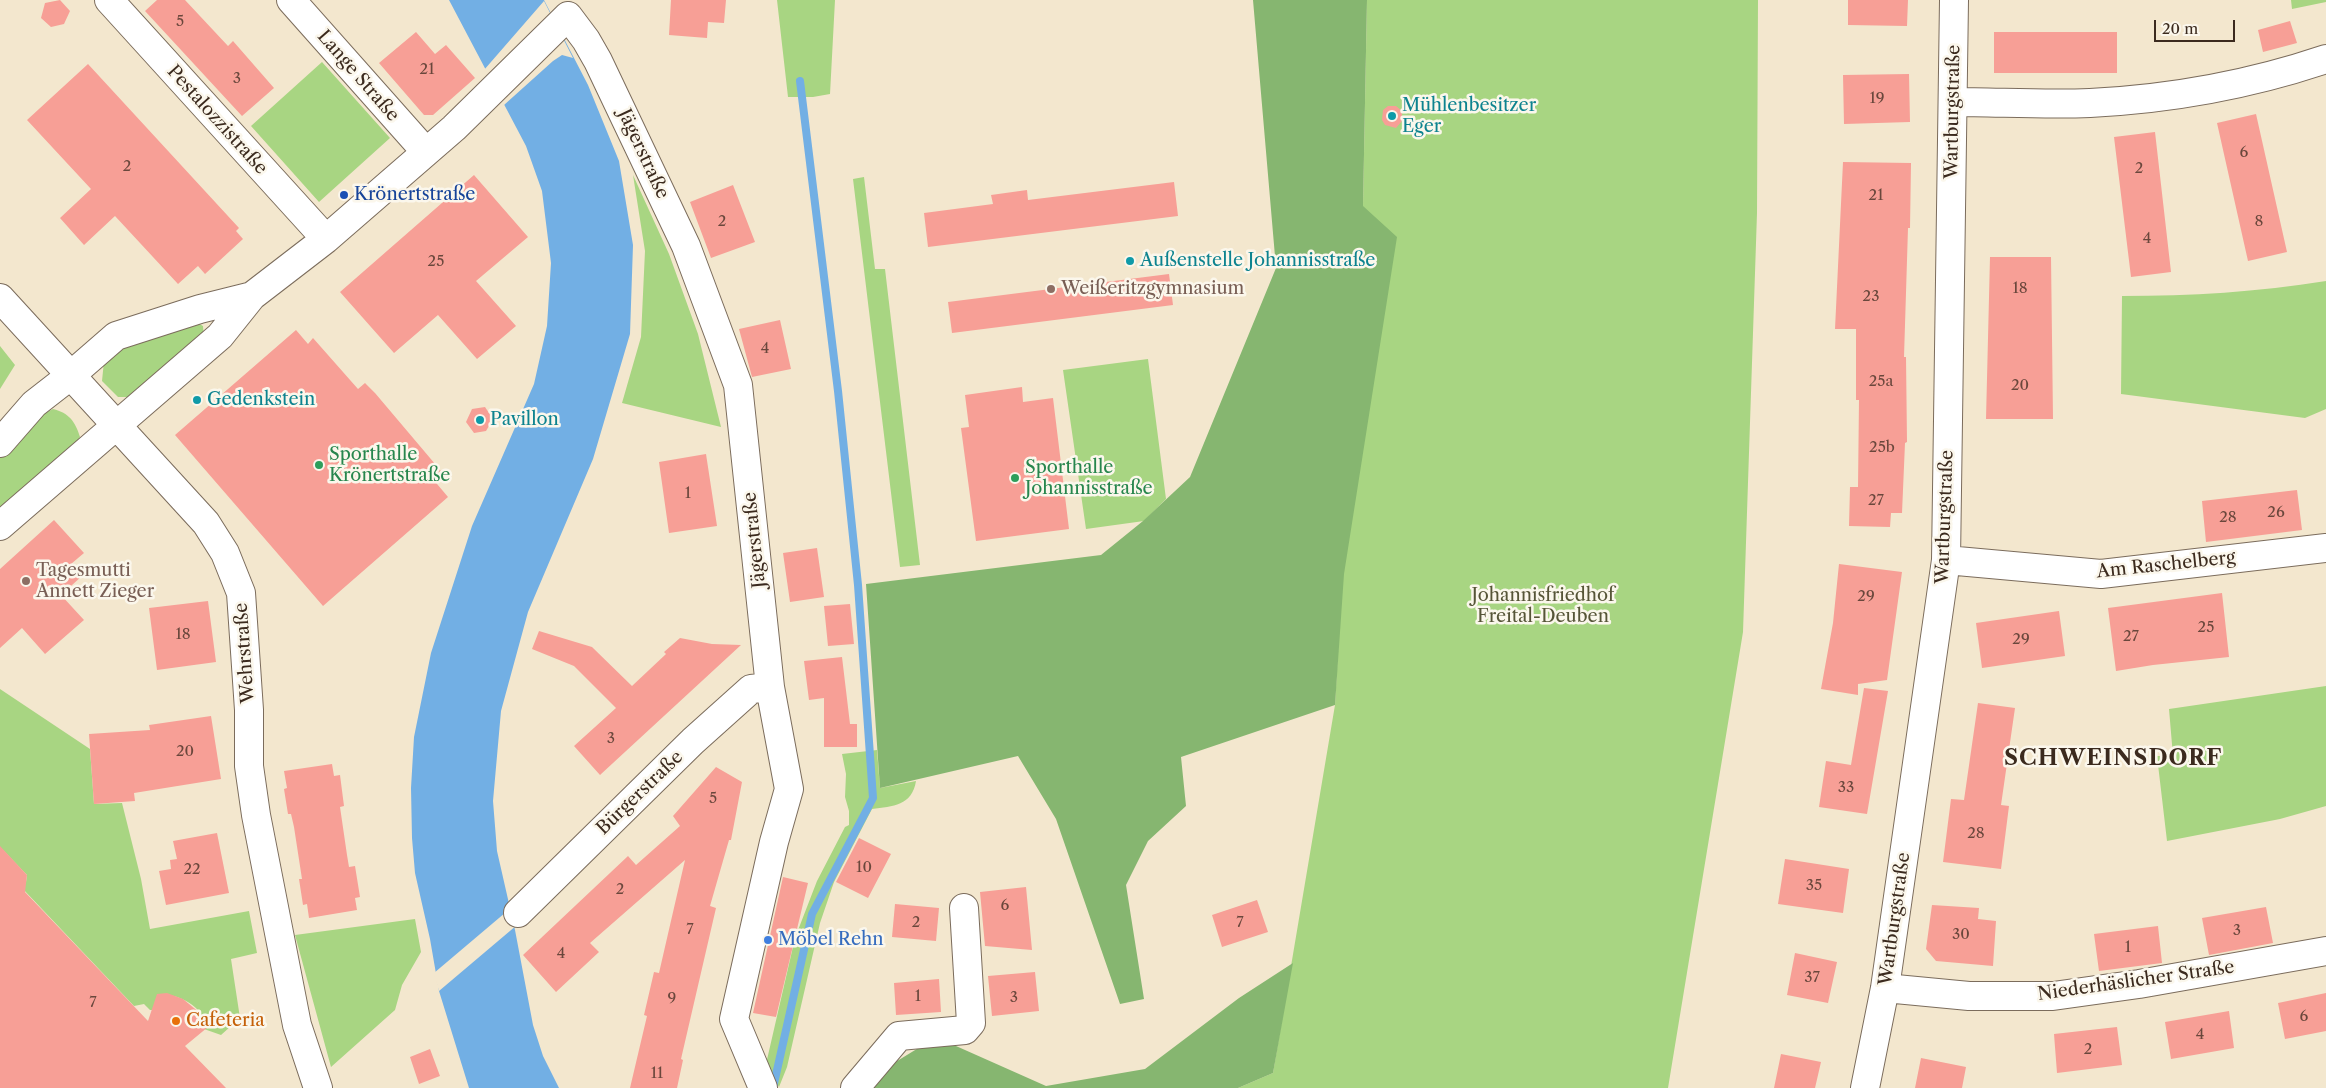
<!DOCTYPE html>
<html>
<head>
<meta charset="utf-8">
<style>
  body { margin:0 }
  #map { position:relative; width:2326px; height:1088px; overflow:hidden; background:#f3e7ce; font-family:"Libre Caslon Text",serif }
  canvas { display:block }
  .scale { position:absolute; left:2154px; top:20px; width:81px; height:22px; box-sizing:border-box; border:2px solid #3b2a1e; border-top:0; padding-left:6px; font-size:15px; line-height:18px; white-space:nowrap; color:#3b2a1e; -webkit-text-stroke:4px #fbf7ec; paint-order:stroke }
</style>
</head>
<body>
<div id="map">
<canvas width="2326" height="1088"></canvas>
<div class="scale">20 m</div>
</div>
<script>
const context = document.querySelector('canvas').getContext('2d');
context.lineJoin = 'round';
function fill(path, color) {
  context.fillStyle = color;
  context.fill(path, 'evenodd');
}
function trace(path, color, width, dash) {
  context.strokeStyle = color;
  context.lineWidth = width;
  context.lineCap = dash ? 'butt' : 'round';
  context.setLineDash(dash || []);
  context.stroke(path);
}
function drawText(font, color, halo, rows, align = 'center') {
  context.font = font + ' "Libre Caslon Text",serif';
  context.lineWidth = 5;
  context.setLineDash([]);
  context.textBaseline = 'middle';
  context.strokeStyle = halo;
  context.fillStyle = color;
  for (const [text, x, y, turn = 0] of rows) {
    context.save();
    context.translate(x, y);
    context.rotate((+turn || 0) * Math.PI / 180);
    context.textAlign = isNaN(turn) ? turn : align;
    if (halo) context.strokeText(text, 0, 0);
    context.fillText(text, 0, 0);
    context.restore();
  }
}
const green = new Path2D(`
  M777,0H835L830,94L813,97H788Z
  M1367,0H1758L1757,213L1743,632L1668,1088H1238L1273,1073L1335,705L1363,206Z
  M2291,0H2326V2L2292,9Z
  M322,62L390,138L319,202L251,126Z
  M633,175L669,254L698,334L721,427L622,403L641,337L645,251Z
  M864,177L875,269H885L920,565L900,567L853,179Z
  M2326,281V409L2305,418L2121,394L2122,296C2191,296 2258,292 2326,281Z
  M194,321L203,326L204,338L133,397H118L102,381L104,361L147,333Z
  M0,346L15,365L0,389Z
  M1148,359L1166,499L1144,521L1086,529L1063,370Z
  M53,409C69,413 75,421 80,437L69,453L0,514V458L37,417Z
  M2326,686V806L2280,819L2167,841L2157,756H2173L2169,709Z
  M0,689L90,749L94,804L122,803L141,879L150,929L249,911L257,953L231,959L240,1018L221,1035L204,1029C209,1008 175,991 157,995L158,1010H150L144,1004L134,1006L22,888L26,882L27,875L0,847Z
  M877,750L880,788L916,781C912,806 893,806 872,809L834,882L820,923L787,1067L779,1087L766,1064L795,938L817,881L845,827L849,825V811L845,797L846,774L842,754Z
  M415,919L421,952L402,985L395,1010L331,1067L295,935Z`);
const forest = new Path2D(`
  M1253,0H1367L1363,206L1397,237L1344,574L1335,705L1181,757L1186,806L1148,841L1126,885L1144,999L1120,1004L1056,819L1018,756L880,788L866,584L1101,555L1143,521L1190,477L1276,268Z
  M1293,963L1273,1073L1238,1088H872L884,1069L925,1044L956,1046L1046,1086L1145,1069L1239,998Z`);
const water = new Path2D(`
  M449,0H544L588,85L619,161L633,245L630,334L593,459L528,612L501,711L493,801L497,851L515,930L533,1025L543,1056L559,1088H469L439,991L430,939L415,873L412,838L411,788L414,737L431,653L472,526L534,384L547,326L551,263L542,191L526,146Z`);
const pier = new Path2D(`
  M544,1L573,58L562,55L553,61L504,105L484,70Z
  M512,907L517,925L439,991L434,973Z`);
const stream = new Path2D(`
  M773,1088L812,914L873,798L858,585L838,391L800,81`);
const building = new Path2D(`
  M60,0L70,11L64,24L51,27L41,18L45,3Z
  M157,0H185L228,46L233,41L274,88L242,116L145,11Z
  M671,0H726L724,23L708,22L707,38L669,35Z
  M1848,0H1908L1907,26L1848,25Z
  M2290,21L2297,43L2263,52L2258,30Z
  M416,32L435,54L446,45L475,78L433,115H424L379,63Z
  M1994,32H2117V73H1994Z
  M88,64L239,228L236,231L243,239L205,274L198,266L178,284L115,216L84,245L60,218L91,189L27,120Z
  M1909,74L1910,122L1844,124L1843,75Z
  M1388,106H1396L1402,111V121L1396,128L1385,125L1382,120L1383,110Z
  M2256,114L2287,252L2248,261L2217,123Z
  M2155,132L2171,272L2131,277L2114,137Z
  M1843,162L1911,163L1910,228H1908L1904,357H1906L1907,442L1905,443L1902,513H1891L1890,527L1849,526L1850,487H1858L1859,400H1856V329H1835Z
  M474,175L528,237L476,281L516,326L477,359L438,315L394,353L340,292Z
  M1174,182L1178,216L928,247L924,213L993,204L991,195L1027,190L1028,200Z
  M733,185L755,242L711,258L690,202Z
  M1990,257H2051L2053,419H1986Z
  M1169,274L1173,305L952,333L948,302Z
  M780,320L791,369L752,377L739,329Z
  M296,330L308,344L313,338L358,389L365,383L375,393L441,471L432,478L448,497L323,606L175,435Z
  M1022,387L1023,402L1053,398L1069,529L976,541L961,428L969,427L965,395Z
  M485,407L493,419L486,431L474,433L466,422L472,409Z
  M706,454L717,526L669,533L659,462Z
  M2297,490L2302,530L2206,542L2202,501Z
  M54,520L84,553L71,564L82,576L61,595L84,620L45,654L22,628L0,648V569Z
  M817,548L824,597L790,602L783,553Z
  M1839,564L1902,572L1887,680L1858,684V695L1821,689L1833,623Z
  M2222,593L2229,657L2153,665L2116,671L2108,608Z
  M208,601L216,662L157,670L149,608Z
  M850,604L854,644L828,646L824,606Z
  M2059,611L2065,656L1982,668L1976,623Z
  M539,631L592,647L632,686L666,654L664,652L680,638L712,644L741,645L600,775L574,746L616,708L574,666L532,649Z
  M842,657L850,724H857V747H824V698L809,700L804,661Z
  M1864,688L1888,691L1867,814L1819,807L1826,761L1851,765Z
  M1978,703L2015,708L2001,805L2009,806L2001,869L1943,862L1951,799L1964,800Z
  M211,716L221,779L134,793L135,801L94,804L89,734L150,730L149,725Z
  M332,764L334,776L340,775L344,806L340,807L347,855L349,867L355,866L360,897L355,898L357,910L309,918L307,904L303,905L299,879H302L294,827L291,814H288L284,789L287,788L284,771Z
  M716,767L742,782L731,840H729L710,906L716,908L681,1059L683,1060L677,1088H630L647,1016L644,1015L654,972L659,973L685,860L590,943L599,952L556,992L523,955L628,856L636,865L680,826L673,816Z
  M217,833L229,893L166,905L159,871L171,869L170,860L177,859L173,841Z
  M859,838L891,854L868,898L836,882Z
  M0,846L27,875L25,892L148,1021L157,994L167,993L183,999L200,1013L208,1027L185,1046L226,1088H0Z
  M1785,859L1849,869L1843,913L1778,904Z
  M783,877L808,883L776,1017L753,1013Z
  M1026,887L1032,950L985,946L980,892Z
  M1257,900L1268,932L1222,947L1212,915Z
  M895,904L939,908L936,941L892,937Z
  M1932,905L1979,908L1978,919L1996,921L1993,966L1936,961L1926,949Z
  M2266,907L2273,943L2209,955L2202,918Z
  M2158,926L2162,963L2099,971L2094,934Z
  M1795,953L1837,962L1828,1003L1787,995Z
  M1035,972L1039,1011L992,1016L988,976Z
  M939,979L941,1012L896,1015L894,983Z
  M2326,993V1031L2285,1039L2278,1003Z
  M2229,1011L2234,1048L2171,1059L2165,1022Z
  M2117,1027L2122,1065L2057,1073L2054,1034Z
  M430,1049L440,1076L419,1084L410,1057Z
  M1781,1054L1821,1062L1815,1088H1774Z
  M1921,1058L1966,1067L1962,1088H1915Z`);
const street = new Path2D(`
  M109,0L326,239
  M291,0L426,152
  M568,16L586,40L598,61L686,246L738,385L770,687L789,789L774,842L734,1019L763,1088
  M1953,102C1998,102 2045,105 2090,103C2171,99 2249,85 2326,59
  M0,298L206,523L225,553L241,593L249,710V766L256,815L297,1025L318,1088
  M0,443L34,404L70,376L116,336L200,309L252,296
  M0,526L220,336L252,296L326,239L454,128L568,16
  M1946,560L2101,574L2326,548
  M518,913L693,741L751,689L770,687
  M1885,988L1969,996H2053L2139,984L2326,951
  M855,1088L899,1036L965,1030L971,1023L964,908
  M1865,1088L1885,988L1946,560L1954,0`);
const markers = [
  [1392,116,5,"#0f9aa8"],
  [344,195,5,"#1a4fb4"],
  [1130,261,5,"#0f9aa8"],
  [1051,289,5,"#8d6e63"],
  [197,400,5,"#0f9aa8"],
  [480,420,5,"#0f9aa8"],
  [319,465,5,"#2e9e5b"],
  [1015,478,5,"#2e9e5b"],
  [26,581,5,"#8d6e63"],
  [768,940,5,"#3f7fe0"],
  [176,1021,5,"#e8710a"]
];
const numberNames = [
  ["5",180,22],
  ["21",427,70],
  ["3",237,79],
  ["19",1877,99],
  ["6",2244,153],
  ["2",127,167],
  ["2",2139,169],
  ["21",1876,196],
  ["2",722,222],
  ["8",2259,222],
  ["4",2147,239],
  ["25",436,262],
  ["18",2020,289],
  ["23",1871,297],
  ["4",765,349],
  ["25a",1881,382],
  ["20",2020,386],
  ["25b",1882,448],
  ["1",688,494],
  ["27",1876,501],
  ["26",2276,513],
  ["28",2228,518],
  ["29",1866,597],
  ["25",2206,628],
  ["18",183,635],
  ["27",2131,637],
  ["29",2021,640],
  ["3",611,739],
  ["20",185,752],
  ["33",1846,788],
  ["5",713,799],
  ["28",1976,834],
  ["10",864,868],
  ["22",192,870],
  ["35",1814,886],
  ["2",620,890],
  ["6",1005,906],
  ["2",916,923],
  ["7",1240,923],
  ["7",690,930],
  ["3",2237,931],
  ["30",1961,935],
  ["1",2128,948],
  ["4",561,954],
  ["37",1812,978],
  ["1",918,997],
  ["3",1014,998],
  ["9",672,999],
  ["7",93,1003],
  ["6",2304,1017],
  ["4",2200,1035],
  ["2",2088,1050],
  ["11",657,1074]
];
const streetNames = [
  ["Lange Straße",358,76,49],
  ["Wartburgstraße",1953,112,-89],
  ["Pestalozzistraße",217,120,48],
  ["Jägerstraße",643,154,65],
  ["Wartburgstraße",1945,517,-88],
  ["Jägerstraße",755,540,-96],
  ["Am Raschelberg",2166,565,-6],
  ["Wehrstraße",245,653,-94],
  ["Bürgerstraße",640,793,-44],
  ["Wartburgstraße",1895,919,-82],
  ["Niederhäslicher Straße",2136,981,-8]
];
const cultureNames = [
  ["Mühlenbesitzer",1402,106],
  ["Eger",1402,127],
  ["Außenstelle Johannisstraße",1140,261],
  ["Gedenkstein",207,400],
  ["Pavillon",490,420]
];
const transitNames = [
  ["Krönertstraße",354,195]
];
const educationNames = [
  ["Weißeritzgymnasium",1061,289],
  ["Tagesmutti",36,571],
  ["Annett Zieger",36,592]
];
const leisureNames = [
  ["Sporthalle",329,455],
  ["Krönertstraße",329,476],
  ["Sporthalle",1025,468],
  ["Johannisstraße",1025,489]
];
const parkNames = [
  ["Johannisfriedhof",1543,596],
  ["Freital-Deuben",1543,617]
];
const shopNames = [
  ["Möbel Rehn",778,940]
];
const foodNames = [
  ["Cafeteria",186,1021]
];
const districtNames = [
  ["SCHWEINSDORF",2113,759]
];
fill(green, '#a8d582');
fill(forest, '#86b670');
fill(water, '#72afe4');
fill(pier, '#f3e7ce');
trace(stream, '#72afe4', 8);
fill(building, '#f79f96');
trace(street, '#7b6c5c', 30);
trace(street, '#fff', 28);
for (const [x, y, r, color] of markers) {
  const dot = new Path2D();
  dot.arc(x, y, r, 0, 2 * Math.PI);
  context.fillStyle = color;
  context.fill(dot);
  trace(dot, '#fbf7ec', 2);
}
drawText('15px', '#6a473c', null, numberNames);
drawText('18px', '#3b2a1e', '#fbf7ec', streetNames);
drawText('18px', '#0d838f', '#fbf7ec', cultureNames, 'left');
drawText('18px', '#164399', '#fbf7ec', transitNames, 'left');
drawText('18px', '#785e54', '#fbf7ec', educationNames, 'left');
drawText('18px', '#27864d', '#fbf7ec', leisureNames, 'left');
drawText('18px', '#565537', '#fbf7ec', parkNames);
drawText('18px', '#366cbe', '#fbf7ec', shopNames, 'left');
drawText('18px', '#c56008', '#fbf7ec', foodNames, 'left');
context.letterSpacing = '1px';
drawText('bold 22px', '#3b2a1e', '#fbf7ec', districtNames);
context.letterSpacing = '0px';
</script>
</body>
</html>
